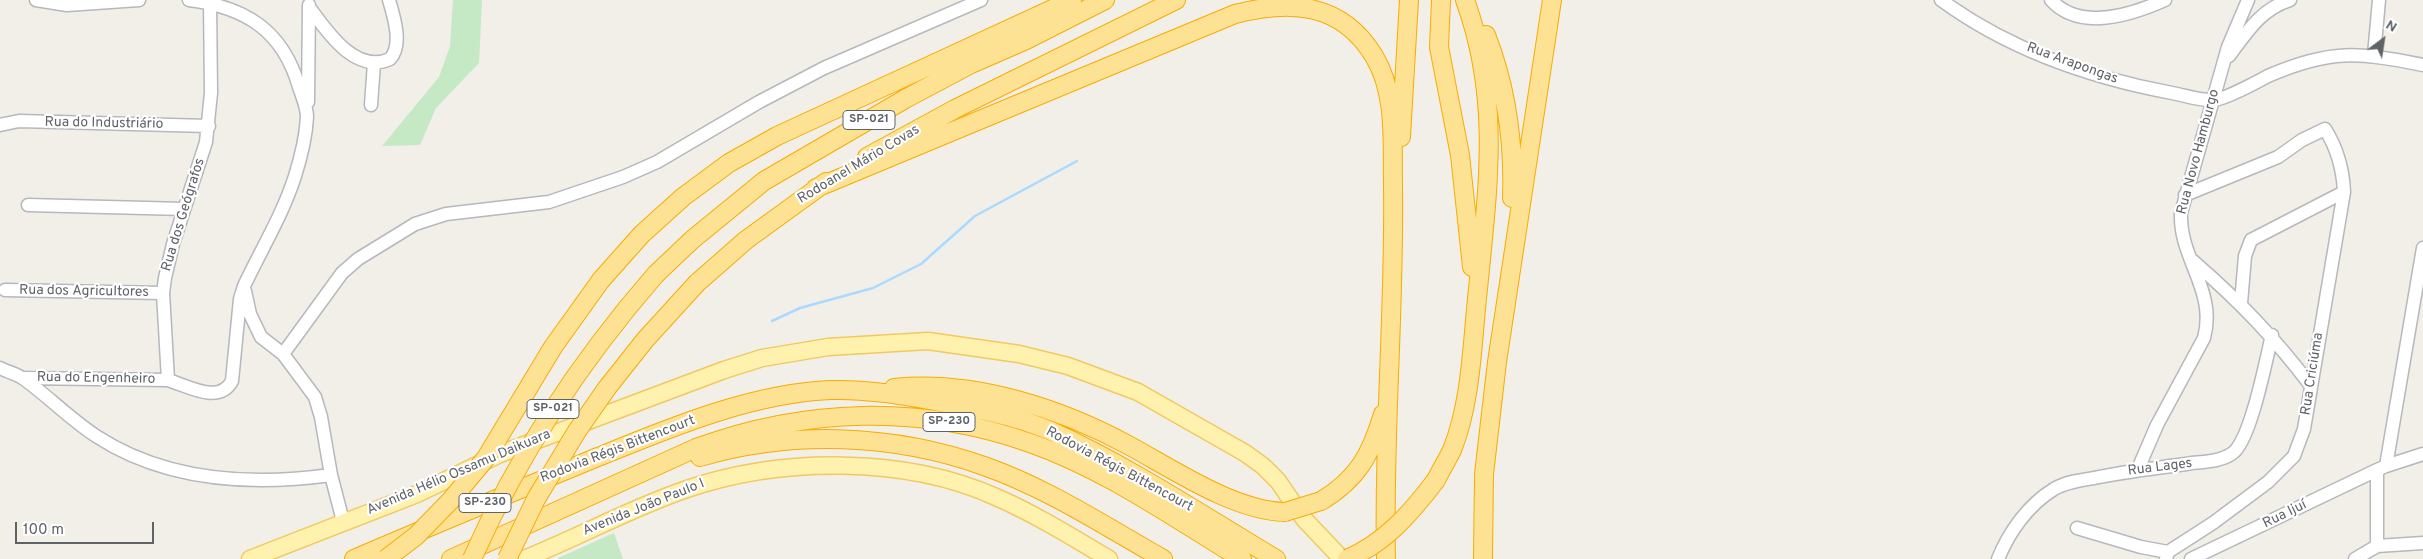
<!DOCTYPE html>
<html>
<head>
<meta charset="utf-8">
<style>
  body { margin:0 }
  #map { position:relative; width:2423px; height:559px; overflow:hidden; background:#f1efe8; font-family:Overpass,sans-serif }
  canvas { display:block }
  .north { position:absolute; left:2358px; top:15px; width:50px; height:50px; -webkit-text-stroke:4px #fff; paint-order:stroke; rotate:31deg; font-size:14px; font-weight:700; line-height:20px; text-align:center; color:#5f6368 }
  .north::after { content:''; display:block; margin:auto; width:18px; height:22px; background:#5f6368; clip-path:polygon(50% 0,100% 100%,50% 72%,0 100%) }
  .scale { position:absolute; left:15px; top:522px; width:139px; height:22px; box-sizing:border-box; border:2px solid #5f6368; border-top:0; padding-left:6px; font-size:15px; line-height:18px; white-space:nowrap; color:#5f6368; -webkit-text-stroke:4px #fff; paint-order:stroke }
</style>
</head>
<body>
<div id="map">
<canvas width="2423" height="559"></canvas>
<div class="north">N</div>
<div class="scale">100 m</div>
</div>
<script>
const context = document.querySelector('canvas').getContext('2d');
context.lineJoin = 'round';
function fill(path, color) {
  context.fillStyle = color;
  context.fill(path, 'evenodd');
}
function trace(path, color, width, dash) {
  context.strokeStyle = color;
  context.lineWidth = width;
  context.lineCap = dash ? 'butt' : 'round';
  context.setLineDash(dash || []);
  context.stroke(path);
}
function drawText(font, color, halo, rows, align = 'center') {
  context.font = font + ' Overpass,sans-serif';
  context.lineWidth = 4.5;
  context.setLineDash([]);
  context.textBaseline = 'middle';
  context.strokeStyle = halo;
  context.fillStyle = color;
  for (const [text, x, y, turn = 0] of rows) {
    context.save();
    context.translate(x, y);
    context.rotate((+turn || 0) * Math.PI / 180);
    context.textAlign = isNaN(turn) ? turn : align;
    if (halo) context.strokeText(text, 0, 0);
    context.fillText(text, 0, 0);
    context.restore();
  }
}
const green = new Path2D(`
  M453,0H482L479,63L436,108L420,145L382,146L439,77L450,46Z
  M614,533L623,559H558V558Z`);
const stream = new Path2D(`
  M772,321L800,308L873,288L921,264L975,216L1077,161`);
const minor = new Path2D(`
  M36,0L67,5L139,0
  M189,0C246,7 283,31 299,87C302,96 307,107 307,117C306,136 301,157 295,176C283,214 261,250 244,286L240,299L232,381C219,405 188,386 168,380L163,293L165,278L173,244L206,142L211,93L210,2
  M1941,0C2008,49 2091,78 2172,93C2184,95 2200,101 2213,100C2223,100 2257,82 2268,76C2330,49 2358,52 2423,65
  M2051,0C2080,32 2131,15 2165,0
  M309,7C326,30 355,75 390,59C403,45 394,17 389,0
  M2374,55L2379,0
  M2229,56C2247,32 2261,9 2290,0
  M308,102L309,5
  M371,105L374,63
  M0,125L19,121L209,126
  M28,205L184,209
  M2193,261C2239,301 2274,337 2311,386
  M5,290L163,293
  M245,291L250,314L261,337L283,354L315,397L321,417L331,475L343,521
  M2241,303L2245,256L2251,240L2344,192
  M283,354L342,273L358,259L415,224L446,214L549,202L623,177L657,162L759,102L824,68L981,0
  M0,368C8,372 17,374 24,379C49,397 70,419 96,436C165,481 251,486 331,475
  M24,378L168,380
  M2386,466L2423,454
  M2138,469L2157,425L2204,338C2217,290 2179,259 2181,213L2228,47L2248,0
  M2077,528L2141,547L2168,552
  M2377,546V470L2386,466L2423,248
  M1998,559C2009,532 2028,505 2054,489C2066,482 2081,480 2094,478C2127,471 2159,468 2192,463C2205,462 2225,461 2235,451C2252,433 2266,360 2272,335
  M2166,559L2168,552L2213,523L2268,482L2294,456L2304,429L2344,192C2343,169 2337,148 2325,129L2302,140L2278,157L2185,195
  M2191,559L2377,470
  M2355,559L2377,546L2423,543`);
const major = new Path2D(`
  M250,559L417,494L500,454L724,370L762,358L828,347L928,341L1019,354L1068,366L1138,392L1245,453L1263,466L1278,481L1304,519L1342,559
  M524,559C579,537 631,508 687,489C781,457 905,456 996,497C1035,514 1072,537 1109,559`);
const highway = new Path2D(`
  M1441,0L1439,47L1460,155L1472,267
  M1486,35C1506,86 1514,143 1512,198
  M1401,137L1409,0
  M867,157L955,109L1176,0
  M816,188L1235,14C1290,0 1341,2 1374,56C1397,94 1392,143 1393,185C1395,310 1383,434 1386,559
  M656,274L693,239L764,181L905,99L971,64L1026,40L1105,0
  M601,280L642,234L683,197L729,163L777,136L1072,0
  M697,283L746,240L826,182
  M894,388C974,380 1060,408 1130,446C1174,470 1235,511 1285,512
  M700,457C793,430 894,434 984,466C1047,488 1105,526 1163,559
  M1436,480C1441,470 1447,460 1452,450C1472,400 1472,342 1478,289C1488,187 1501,99 1465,0
  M1321,501C1358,479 1371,454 1383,414
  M354,559C433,525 513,492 593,459C667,429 751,393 831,390C866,389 901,395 935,401C974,408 1014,415 1051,431C1127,465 1204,516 1276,559
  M451,559L696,448C805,408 920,404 1030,443C1105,469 1174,518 1242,559
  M1483,559L1484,474L1497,362L1552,0`);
const highwayBridge = new Path2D(`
  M1285,512L1321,501
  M386,559L416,536L451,500L486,458L553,347L601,280
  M472,559C518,455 581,360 656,274
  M507,559L536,499L577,431L607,388L645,340L697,283
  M1347,559C1385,543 1411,513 1436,480`);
const shields = [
  [869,120,52],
  [553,409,52],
  [949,422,52],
  [485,503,52]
];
const shieldNames = [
  ["SP-021",869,120],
  ["SP-021",553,409],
  ["SP-230",949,422],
  ["SP-230",485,503]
];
const streetNames = [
  ["Rua Arapongas",2072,64,20],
  ["Rua do Industriário",104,124,1],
  ["Rua Novo Hamburgo",2199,152,-75],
  ["Rodoanel Mário Covas",859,165,-31],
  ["Rua dos Geógrafos",184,215,-73],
  ["Rua dos Agricultores",84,292,1],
  ["Rua Criciúma",2313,374,-81],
  ["Rua do Engenheiro",96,379,1],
  ["Rodovia Régis Bittencourt",618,450,-21],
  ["Rua Lages",2160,468,-7],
  ["Rodovia Régis Bittencourt",1119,470,28],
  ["Avenida Hélio Ossamu Daikuara",459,473,-23],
  ["Avenida João Paulo I",644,508,-22],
  ["Rua Ijuí",2285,515,-26]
];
fill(green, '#c5e8c5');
trace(stream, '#aadaff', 2.5);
trace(minor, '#b5b8bc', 15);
trace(major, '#f2c960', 19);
trace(highway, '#f9ab00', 20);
trace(minor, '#fff', 12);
trace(major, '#fff2af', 16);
trace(highway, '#fde293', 18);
trace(highwayBridge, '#f9ab00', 20, []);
trace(highwayBridge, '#fde293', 18);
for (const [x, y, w] of shields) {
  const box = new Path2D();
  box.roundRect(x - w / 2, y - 9.5, w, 19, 4);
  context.fillStyle = '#fff';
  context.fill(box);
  trace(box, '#5f6368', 1);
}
drawText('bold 12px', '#5f6368', null, shieldNames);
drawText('14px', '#5f6368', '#fff', streetNames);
</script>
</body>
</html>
